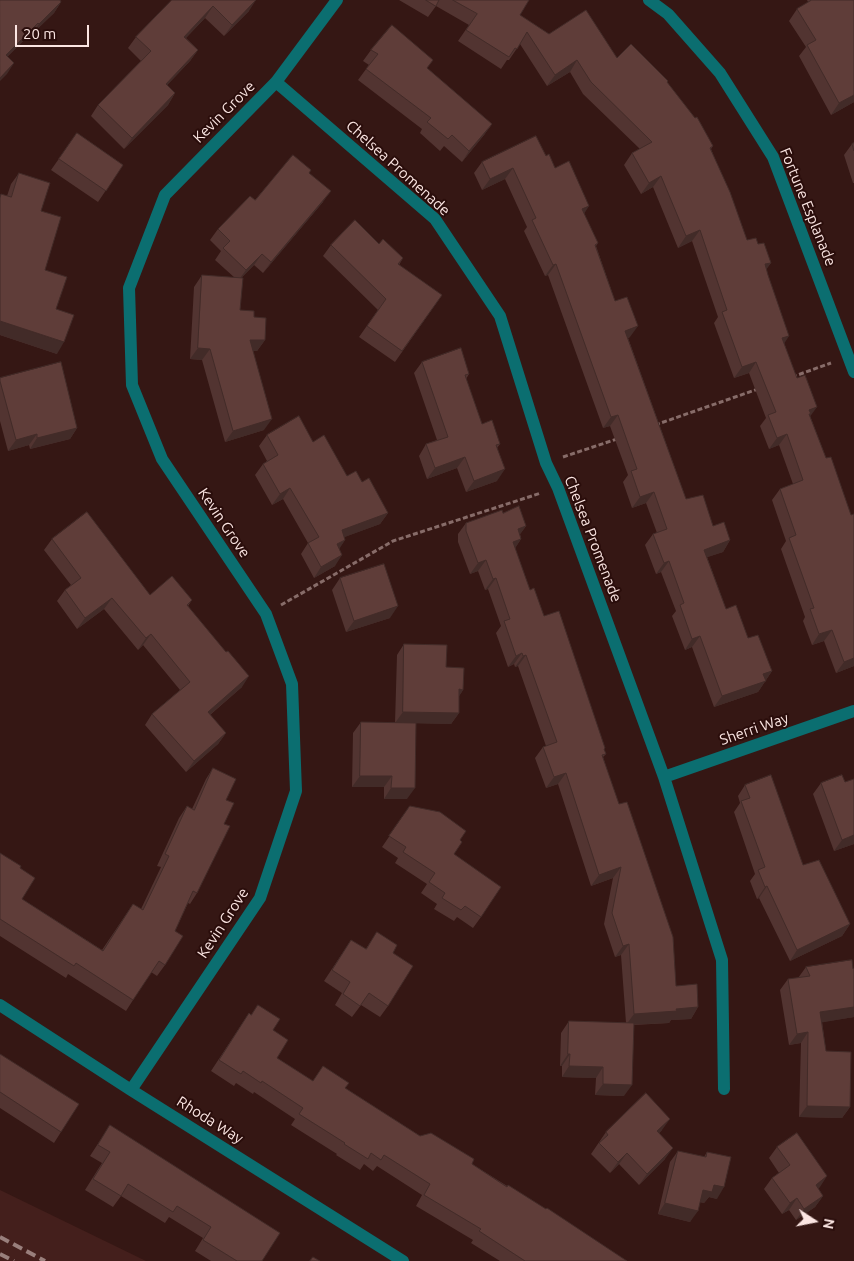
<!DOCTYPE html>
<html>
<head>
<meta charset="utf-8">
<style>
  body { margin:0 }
  #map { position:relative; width:854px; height:1261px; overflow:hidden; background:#351714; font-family:Ubuntu,sans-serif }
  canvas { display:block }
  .north { position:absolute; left:789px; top:1196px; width:50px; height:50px; -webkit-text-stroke:4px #2a0d0b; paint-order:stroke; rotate:101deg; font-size:14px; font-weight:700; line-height:20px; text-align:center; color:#fbe5e2 }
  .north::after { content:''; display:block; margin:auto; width:18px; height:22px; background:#fbe5e2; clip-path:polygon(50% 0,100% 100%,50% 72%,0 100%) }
  .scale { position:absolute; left:15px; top:25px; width:74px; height:22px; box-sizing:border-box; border:2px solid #fbe5e2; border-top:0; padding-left:6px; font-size:15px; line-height:18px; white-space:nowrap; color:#fbe5e2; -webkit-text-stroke:4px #2a0d0b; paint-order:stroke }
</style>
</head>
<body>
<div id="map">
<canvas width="854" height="1261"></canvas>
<div class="north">N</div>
<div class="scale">20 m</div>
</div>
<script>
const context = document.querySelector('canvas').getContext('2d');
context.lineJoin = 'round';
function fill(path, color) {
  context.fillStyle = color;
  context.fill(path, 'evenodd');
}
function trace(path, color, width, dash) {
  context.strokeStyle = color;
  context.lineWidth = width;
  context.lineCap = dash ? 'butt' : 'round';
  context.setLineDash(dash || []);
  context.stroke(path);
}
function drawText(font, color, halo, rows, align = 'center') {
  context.font = font + ' Ubuntu,sans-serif';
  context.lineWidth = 4;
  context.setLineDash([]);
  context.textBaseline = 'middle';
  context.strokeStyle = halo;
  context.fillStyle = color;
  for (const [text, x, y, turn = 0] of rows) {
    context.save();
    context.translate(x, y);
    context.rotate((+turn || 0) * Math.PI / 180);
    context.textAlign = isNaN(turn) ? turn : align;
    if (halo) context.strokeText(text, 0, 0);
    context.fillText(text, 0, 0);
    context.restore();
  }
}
const built = new Path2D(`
  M0,1190L146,1261H0Z`);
const path = new Path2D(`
  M792,377L831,363
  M655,425L758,389
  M563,457L617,439
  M281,605L393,541L541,493`);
const minor = new Path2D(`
  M649,0L668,14L720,73L773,157L854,372
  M276,82L435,219L500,316L546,463L558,488L664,777L722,960L724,1089
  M664,777L854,711
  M0,1005L131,1090L403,1261
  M131,1090L260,898L296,791L292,684L266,614L162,459L132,385L129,288L165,195L276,82L337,0`);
const rail = new Path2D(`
  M0,1237L45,1261
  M0,1254L14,1261`);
const wall = new Path2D(`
  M0,0L61,2L54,13L31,35L30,34L8,56L7,74Z
  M172,0L249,11L224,36L205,18L186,38L198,50L190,61L167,85L175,93L168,105L124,149L91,116L98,105L141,61L128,48L136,37Z
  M399,0H529L520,15L549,34L617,58L667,82L713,146L711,149L747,240L758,244L771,263L766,269L784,343L810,416L826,458L851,515H854V666L836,673L824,641L812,645L803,621L805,617L781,549L786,541L772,500L780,489L793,484L779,445L769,449L760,426L766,418L749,373L734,378L714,323L718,317L692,241L678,248L653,187L641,194L624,165L632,153L640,149L583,94L570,72L547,86L520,44L509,60H507L501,69L458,41L469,25L436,6L428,17Z
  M807,0H854V102L831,115L799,56L806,47L789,21L797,9L808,2Z
  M371,50L427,68L492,124L484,135L462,162L444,146L440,151L420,133L422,129L358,80L369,65L363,61Z
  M77,133L123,165L98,202L51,170Z
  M854,143V183H853L844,155L852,144Z
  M546,156L555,168L584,214L598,243L596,246L615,301L630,337L628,338L686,499L713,526L730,540L723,552L707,557L726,609L772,671L758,692L714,707L692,647L685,650L672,616L676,611L661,572L656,574L645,545L653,534L657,533L646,503L632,508L623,482L628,475L610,426L603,428L548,275L545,276L524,231L527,227L505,179L482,190L474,173L482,162Z
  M19,173L41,211L45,270L56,309L57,354L0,335V196L1,194L7,196L11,184Z
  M309,173L323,202L263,273L254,265L241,278L240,310L254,317L265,340L257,351H253L264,430L225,442L202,360L190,359L194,287L202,275L235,278L215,260L221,251L210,240L218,229L255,200Z
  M379,244L403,258L399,265L442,295L395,362L359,337L378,310L323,256L331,245Z
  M422,362L469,374L466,379L482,424L500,444L497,448V481L466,492L457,468L427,479L419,456L426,444L437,440L414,373Z
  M0,378L77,428L70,439L30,449L29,445L8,451L0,421Z
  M267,435L313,442L347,476L362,482L388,513L380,524L344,537L345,540L339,548L335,566L314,578L301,554L308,543L283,499L272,505L255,475L263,464L267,461L259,446Z
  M503,513L526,526L520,534L521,539L515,548L530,590L544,616L604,750L606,754L603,757L676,986L698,1007L691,1019L671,1020L669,1023L634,1025L624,1096L595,1095L596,1078L562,1077V1066H560L561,1033L569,1021L626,1023L621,955L615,957L604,924L613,878L591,886L558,784L546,788L535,758L543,747L546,746L518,666L515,667L514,664L508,667L496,633L501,626L488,589L485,590L478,571L470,574L458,542V534L466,523Z
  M52,539L150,595L192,600L188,606L242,687L210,715L226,733L218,744L186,772L145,725L152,714L180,690L143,645L138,650L104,609L77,629L57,601L65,590L71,585L44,550Z
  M340,578L390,618L346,632L332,590Z
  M404,644L446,667L463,690L459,696V713L451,724L416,723L407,799H384V787H352L353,733L361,722L395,723L397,655Z
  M213,768L226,800L224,824L197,893L190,904L188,903L175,931L165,965L157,976L151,972L126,1011L68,974L66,978L0,936V853L20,868L22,899L102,950L133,904L141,909L161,867L157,866L179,818L187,806L192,809L206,779Z
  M845,782L854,844L834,851L813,794L821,783Z
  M745,785L803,865L850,924L842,936L790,961L759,898L757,899L750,881L755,874L734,812L740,803L738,796Z
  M410,806L460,840L454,854L481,917L473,928L457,917L454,921L434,909L437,904L421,893L427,884L395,863L398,858L382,847Z
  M377,932L393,953L388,1006L380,1017L361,1005L352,1017L335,1005L342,993L324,981L351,940L366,949Z
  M806,967L854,968V1017L822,1022L826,1051L850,1107L842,1118L799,1117L801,1043L789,1045L780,990L788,979L798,978Z
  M249,1013L273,1030L277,1058L313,1081L323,1066L345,1088L420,1136L472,1164L627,1261H500L471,1243L473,1240L416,1206L422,1195L377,1166L373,1171L364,1164L360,1170L336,1155L337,1154L291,1125L295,1119L254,1092L253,1094L236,1083L234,1086L211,1071Z
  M0,1054L61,1132L54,1143L0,1108Z
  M110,1125L262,1261H211L195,1251L203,1238L169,1217L165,1223L121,1196L113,1207L85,1190L102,1163L90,1156Z
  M662,1130L659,1133L665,1159L639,1185L619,1164L610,1173L591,1154L606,1132Z
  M777,1147L820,1187L818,1188L823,1196L815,1207L796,1220L789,1210L782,1214L764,1189L772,1178L779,1173L769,1158Z
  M678,1151L704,1157L707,1152L717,1199L709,1197L704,1203L700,1202L690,1222L658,1214L670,1162Z`);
const shadedWall = new Path2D(`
  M256,0L249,11L224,36L232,25Z
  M61,2L54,13L31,35L39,24Z
  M213,6L205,18L176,48L184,37Z
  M38,23L30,34L0,64L6,55Z
  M198,50L190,61L158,95L166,84Z
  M577,60L570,72L547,86L555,75Z
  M14,63L7,74L0,81V78Z
  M175,93L168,105L124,149L132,138Z
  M854,95V102L831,115L839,103Z
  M492,124L484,135L462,162L469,151Z
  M513,168L505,179L482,190L490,179Z
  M661,176L653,187L641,194L649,183Z
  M331,191L323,202L263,273L271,262Z
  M589,206L582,217V209Z
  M700,230L692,241L678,248L686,236Z
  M262,254L254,265L238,281L246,270Z
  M771,263L763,274L765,264Z
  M556,264L548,275L545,276L553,265Z
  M0,321L64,342L57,354L0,335Z
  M638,326L630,337L617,342L625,331Z
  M789,336L782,347V338Z
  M250,340H265L257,351H242Z
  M198,348L210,349L202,360L190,359Z
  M756,362L749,373L734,378L742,367Z
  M817,407L809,418V410Z
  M618,415L610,426L603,428L611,417Z
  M272,419L264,430L225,442L233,431Z
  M77,428L70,439L30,449L37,438Z
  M37,434L29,445L8,451L16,440Z
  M787,434L779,445L769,449L777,438Z
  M465,457L457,468L427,479L435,468Z
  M505,469L497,481L466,492L474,481Z
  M290,488L283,499L272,505L280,494Z
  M654,492L646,503L632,508L640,497Z
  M388,513L380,524L334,541L342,530Z
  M526,526L518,537V529Z
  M521,539L514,550L513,542Z
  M345,540L338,551L337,544Z
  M730,540L723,552L696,561L704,550Z
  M342,555L335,566L314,578L321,567Z
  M486,560L478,571L470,574L478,563Z
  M669,561L661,572L656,574L664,563Z
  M496,578L488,589L485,590L493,579Z
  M112,598L104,609L77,629L85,618Z
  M398,606L390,618L346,632L354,621Z
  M832,630L824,641L812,645L819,634Z
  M151,634L143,645L138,650L146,638Z
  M700,636L692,647L685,650L692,639Z
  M522,653L514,664L508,667L516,656Z
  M526,655L518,666L515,667L523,656Z
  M854,658V666L836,673L844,662Z
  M772,671L758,692L714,707L722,696L763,674Z
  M249,676L242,687L200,723L208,712Z
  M459,689L463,690L456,701Z
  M403,712L459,713L451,724L395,723Z
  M226,733L218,744L186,772L194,761Z
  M566,773L558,784L546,788L554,777Z
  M360,776H392L384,787H352Z
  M391,788H415L407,799H384Z
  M854,835V844L834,851L842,840Z
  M621,867L613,878L591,886L599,875Z
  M767,886L759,898L757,899L765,887Z
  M850,924L842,936L790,961L797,950Z
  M629,944L621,955L615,957L623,946Z
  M698,1007L691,1019L671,1020L669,1023L626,1025L634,1014L676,1009Z
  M854,1007V1017L813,1024L820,1012Z
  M808,1032L801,1043L789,1045L797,1034Z
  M568,1054H570L562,1066H560Z
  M569,1066L603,1067L596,1078L562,1077Z
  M603,1084L632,1085L624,1096L595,1095Z
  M807,1106L850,1107L842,1118L799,1117Z
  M670,1119L662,1130L649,1143L657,1131Z
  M673,1148L665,1159L639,1185L647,1174Z
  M627,1153L619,1164L610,1173L618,1162Z
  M827,1176L820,1187L808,1196L816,1185Z
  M714,1185L724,1187L717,1199L709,1197L704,1203L695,1201L703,1190Z
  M823,1196L815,1207L796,1220L804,1209Z
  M797,1198L789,1210L782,1214L790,1203Z
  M665,1203L698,1211L690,1222L658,1214Z`);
const building = new Path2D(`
  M0,0H60L61,2L39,24L38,23L6,55L14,63L0,78Z
  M172,0H256L232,25L213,6L184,37L198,50L166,84L175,93L132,138L98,105L151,51L136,37Z
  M426,0H439L436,6Z
  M453,0H529L520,15L549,34L586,10L617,58L631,44L668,81L667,82L695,118L697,117L713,146L710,148L730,192L747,240L756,238L758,244L764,243L771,263L765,264L768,275L789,336L782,338L797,378L805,375L817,407L809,410L811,414H809L826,458L831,457L851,515L854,514V658L844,662L832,630L819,634L810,609L814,608L789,538L796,535L780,489L803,480L787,434L777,438L768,415L776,412L756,362L742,367L722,312L727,310L700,230L686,236L661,176L649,183L632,153L652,142L591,82L577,60L555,75L527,32L517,49L515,48L509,57L466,30L477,14Z
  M812,0H854V95L839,103L807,45L816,40L797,9Z
  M392,25L433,60L427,68L492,124L469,151L452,135L448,139L427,122L431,118L366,69L378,54L371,50Z
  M77,133L123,165L106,191L59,159Z
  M536,136L546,156L549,154L555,168L569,161L589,206L582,209L598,243L595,245L615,301L627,297L638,326L625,331L686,499L703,495L713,526L724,522L730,540L704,550L726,609L736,605L748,638L758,635L772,671L763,674L766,681L722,696L700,636L692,639L680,605L684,603L669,561L664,563L653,534L667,529L654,492L640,497L631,471L637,469L618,415L611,417L556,264L553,265L532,220L536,218L513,168L490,179L482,162Z
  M854,143V151L852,144Z
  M293,155L311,170L309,173L331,191L271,262L262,254L246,270L223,248L230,241L218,229L250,196L255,200Z
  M19,173L50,183L41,211L61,217L45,270L67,277L56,309L74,315L64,342L0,321V198L1,194L11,197Z
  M355,220L379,244L383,239L403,258L398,264L442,295L402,351L367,326L386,299L331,245Z
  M202,275L243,278L240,310L254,311V317L266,318L265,340H250L272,419L233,431L210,349L198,348Z
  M461,348L469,374L465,375L482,424L492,420L500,444L496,445L505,469L474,481L465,457L435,468L426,444L448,437L422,362Z
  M61,362L77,428L37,438V434L16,440L0,381V378Z
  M299,416L313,442L324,435L347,476L356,471L362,482L369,478L388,513L342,530L345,540L337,544L342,555L321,567L308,543L319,537L290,488L280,494L263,464L278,455L267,435Z
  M519,506L526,526L518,529L521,539L513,542L530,590L534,588L544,616L559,611L605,748L604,749L606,754L602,755L619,804L627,802L673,937L676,986L697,984L698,1007L676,1009L677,1011L634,1014L629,944L623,946L612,913L621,867L599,875L566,773L554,777L543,747L557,742L526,655L523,656L522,653L516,656L504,621L510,619L496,578L493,579L486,560L478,563L466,531V523L502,510L503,513Z
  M87,512L150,595L172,576L192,600L187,605L226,652L228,651L249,676L208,712L226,733L194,761L152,714L190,682L151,634L146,638L112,598L85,618L65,590L81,578L52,539Z
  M384,564L398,606L354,621L340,578Z
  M404,644L447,645L446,667L464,668L463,690L459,689V713L403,712Z
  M361,722L416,723L415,788H391L392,776H360Z
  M213,768L236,779L226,800L234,803L224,824L230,826L197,893L193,891L175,931L183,936L165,965L159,961L133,1000L76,963L74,966L0,919V853L21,866L20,868L35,878L22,899L103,951L133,904L143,910L169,856L165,854L187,806L194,810Z
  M771,775L803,865L819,860L850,924L797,950L767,886L765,887L758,870L765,867L741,801L750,798L745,785Z
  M842,775L845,782L854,779V835L842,840L821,783Z
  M410,806L440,812L466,831L460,840L462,842L454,854L501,887L481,917L465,906L461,910L442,898L445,893L429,882L435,873L403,852L406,847L389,836Z
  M377,932L397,945L393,953L413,966L388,1006L369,993L360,1006L343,994L350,982L332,970L351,940L366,949Z
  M852,960L853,969L854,968V1007L820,1012L826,1051L851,1052L850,1107L807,1106L808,1032L797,1034L788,979L810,976L806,967Z
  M258,1005L280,1019L273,1030L288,1040L277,1058L313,1081L323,1066L349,1083L345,1088L420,1136L431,1133L474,1159L472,1164L507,1187L508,1185L546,1209L547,1208L627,1261H525L479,1231L481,1229L424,1195L430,1184L384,1155L381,1160L371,1153L368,1159L344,1144L345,1143L299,1114L303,1108L262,1081L261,1083L243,1071L241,1074L219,1060L249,1013L251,1015Z
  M569,1021L634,1023L632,1085L603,1084V1067L569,1066L570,1054H568Z
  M0,1054L79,1104L61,1132L0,1092Z
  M646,1093L670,1119L657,1131L673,1148L647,1174L627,1153L618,1162L599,1143L608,1135L606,1132Z
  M110,1125L280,1233L262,1261H237L203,1240L211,1227L177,1206L173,1212L128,1184L121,1196L93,1179L110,1152L98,1145Z
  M797,1133L827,1176L816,1185L823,1196L804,1209L797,1198L790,1203L772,1178L790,1165L777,1147Z
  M678,1151L706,1157L707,1152L731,1157L724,1187L714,1185L712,1192L703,1190L698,1211L665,1203Z
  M313,1257L320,1261H310Z`);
const streetNames = [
  ["Kevin Grove",224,112,-45],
  ["Chelsea Promenade",398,168,42],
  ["Fortune Esplanade",808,207,68],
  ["Kevin Grove",224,523,56],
  ["Chelsea Promenade",593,539,69],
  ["Sherri Way",754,729,-19],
  ["Kevin Grove",223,923,-57],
  ["Rhoda Way",210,1120,32]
];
fill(built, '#441f1c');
trace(path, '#876c69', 3, [5, 2.5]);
trace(minor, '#0b6e70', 12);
trace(rail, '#997f7c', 4, [10, 5]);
fill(wall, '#523431');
fill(shadedWall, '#422b28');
fill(building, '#5f3d39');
trace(building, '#422b28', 1);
drawText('15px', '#fbe5e2', '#2a0d0b', streetNames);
</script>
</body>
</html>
